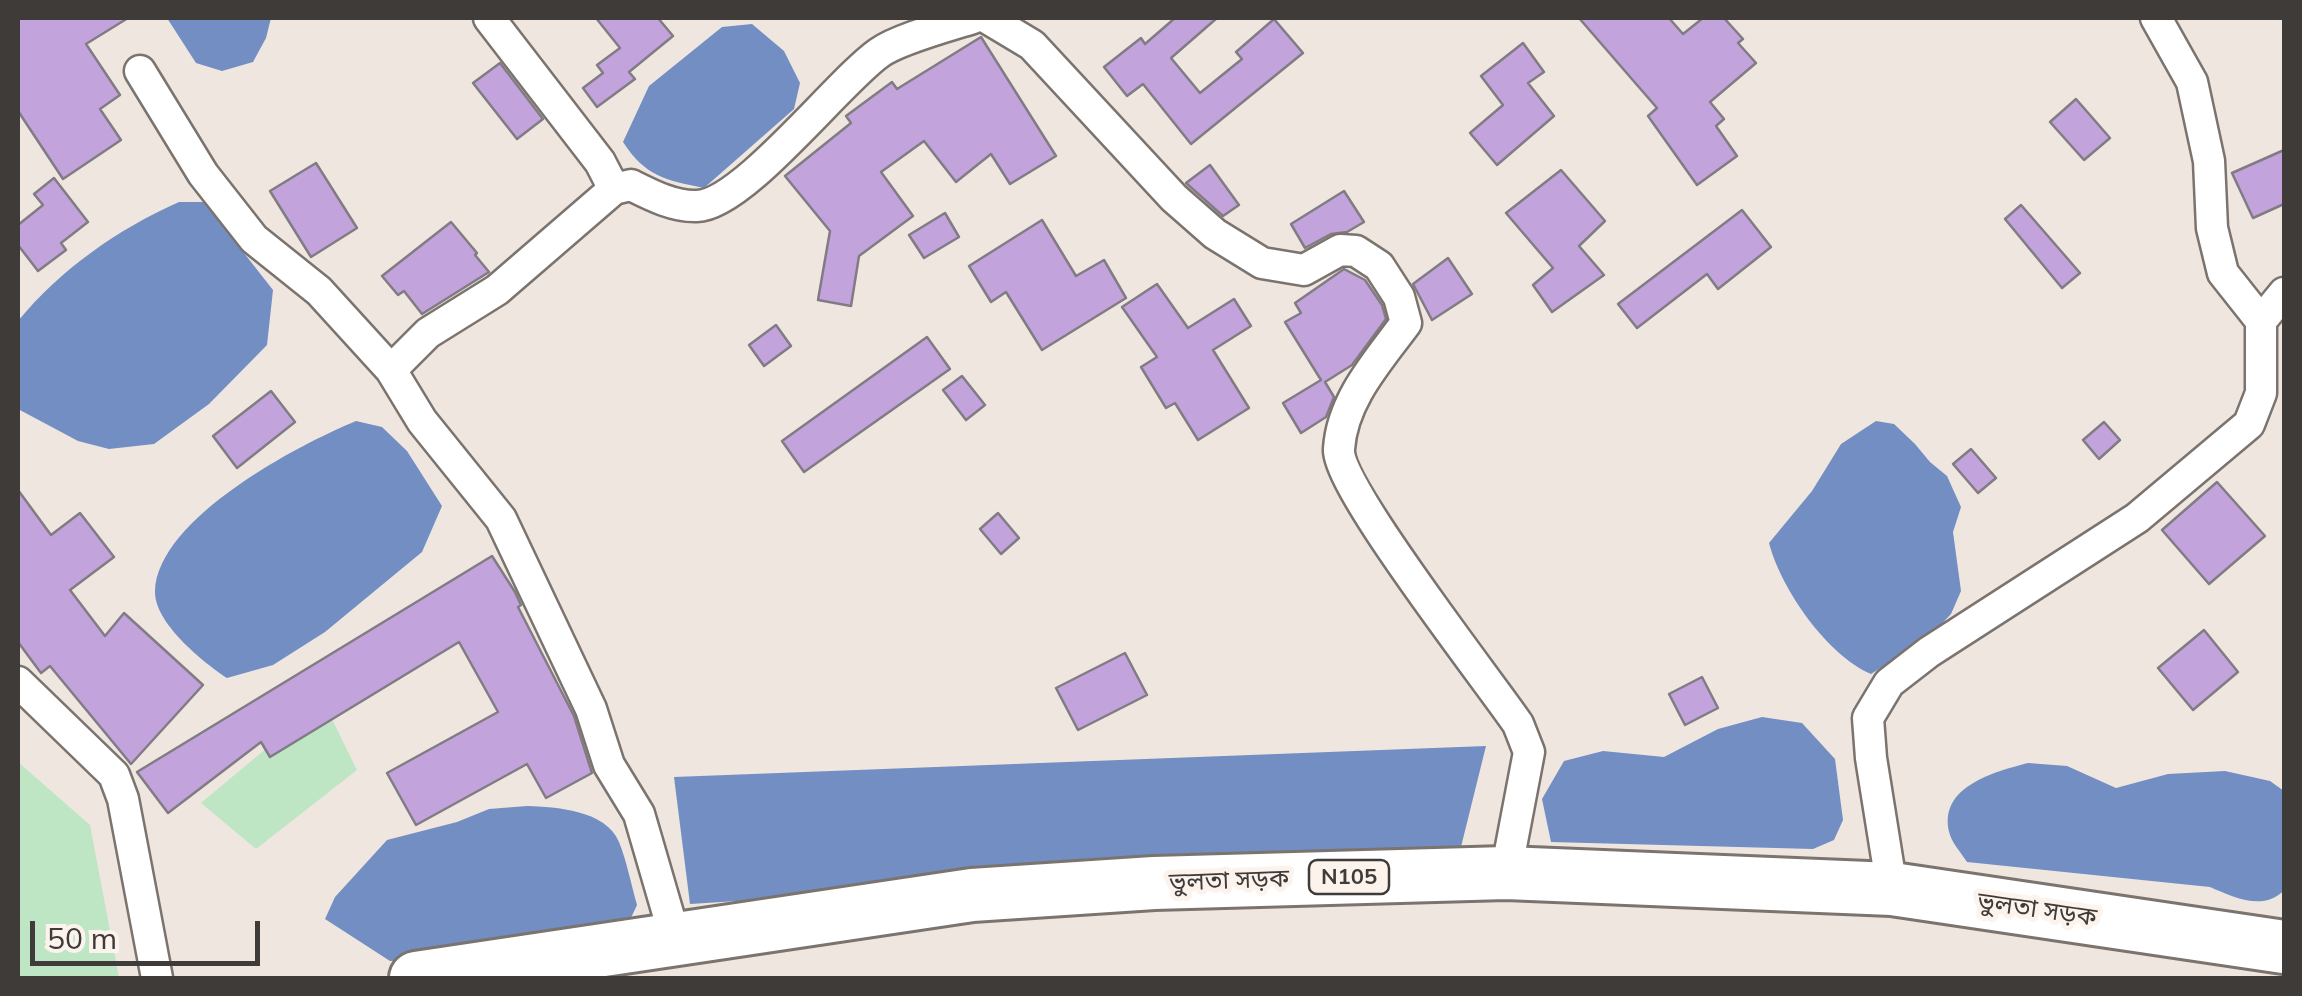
<!DOCTYPE html>
<html>
<head>
<meta charset="utf-8">
<style>
  body { margin:0 }
  #map { position:relative; width:2302px; height:996px; overflow:hidden; background:#efe6e0; font-family:Mulish,sans-serif }
  canvas { display:block }
  .frame { position:absolute; inset:0; border:20px solid #3f3b39; pointer-events:none }
  .scale { position:absolute; left:30px; top:921px; width:230px; height:45px; box-sizing:border-box; border:5px solid #3f3b39; border-top:0; padding-left:12px; font-size:30px; line-height:35px; white-space:nowrap; color:#3f3b39; -webkit-text-stroke:8px #fcf3ed; paint-order:stroke }
</style>
</head>
<body>
<div id="map">
<canvas width="2302" height="996"></canvas>
<div class="frame"></div>
<div class="scale">50 m</div>
</div>
<script>
const context = document.querySelector('canvas').getContext('2d');
context.lineJoin = 'round';
function fill(path, color) {
  context.fillStyle = color;
  context.fill(path, 'evenodd');
}
function trace(path, color, width, dash) {
  context.strokeStyle = color;
  context.lineWidth = width;
  context.lineCap = dash ? 'butt' : 'round';
  context.setLineDash(dash || []);
  context.stroke(path);
}
function drawText(font, color, halo, rows, align = 'center') {
  context.font = font + ' Mulish,"Noto Sans Bengali",sans-serif';
  context.lineWidth = 10;
  context.setLineDash([]);
  context.textBaseline = 'middle';
  context.strokeStyle = halo;
  context.fillStyle = color;
  for (const [text, x, y, turn = 0] of rows) {
    context.save();
    context.translate(x, y);
    context.rotate((+turn || 0) * Math.PI / 180);
    context.textAlign = isNaN(turn) ? turn : align;
    if (halo) context.strokeText(text, 0, 0);
    context.fillText(text, 0, 0);
    context.restore();
  }
}
const green = new Path2D(`
  M323,701L357,770L256,849L201,803Z
  M18,762L90,825L119,978H18Z`);
const water = new Path2D(`
  M167,18H271L266,38L253,62L222,71L196,63Z
  M752,24L784,51L800,83L794,109L704,188C665,180 645,176 623,142L649,86L722,27Z
  M179,202H204L273,290L267,345L209,404L154,444L109,449L78,441L18,409V321C61,269 118,229 179,202Z
  M356,421L382,427L407,451L442,506L422,552L325,632L273,665L227,678C203,662 154,623 155,591C158,518 298,445 356,421Z
  M1876,421L1894,424L1915,444L1930,462L1947,476L1961,507L1953,532L1961,591L1951,614L1930,636L1871,674C1827,655 1781,589 1769,543L1812,491L1841,444Z
  M1762,717L1802,723L1835,759L1843,820L1834,840L1813,849L1551,842L1542,799L1564,761L1603,751L1664,757L1718,729Z
  M1486,746L1459,855L690,904L674,777Z
  M2028,763L2067,766L2116,788L2168,774L2225,771L2270,781L2284,791V890C2264,912 2233,897 2210,887L1967,862C1962,854 1953,844 1950,835C1936,787 1994,772 2028,763Z
  M527,806C556,807 606,810 619,842C627,862 631,884 637,905L630,920L427,960L390,961L325,919L335,897L387,840L457,822L489,809Z`);
const building = new Path2D(`
  M18,18H128L86,44L120,95L100,109L121,140L63,179L18,111Z
  M596,18H658L673,36L629,72L635,79L597,107L583,88L603,73L597,65L620,48Z
  M1175,18H1217L1171,58L1200,93L1242,59L1236,52L1274,19L1303,53L1191,144L1143,84L1127,96L1104,67L1141,38L1145,44Z
  M1579,18H1669L1683,34L1703,18H1724L1743,39L1738,43L1756,63L1710,102L1724,119L1716,126L1737,156L1697,185L1648,116L1657,108Z
  M981,37L1056,156L1010,184L991,154L956,182L924,141L881,172L913,216L859,256L851,306L818,300L830,231L785,176L851,123L846,116L892,82L897,89Z
  M1523,43L1544,72L1528,83L1554,116L1497,165L1470,133L1503,105L1481,76Z
  M500,63L543,119L517,139L473,83Z
  M2076,99L2110,138L2084,160L2050,122Z
  M2284,150V204L2253,218L2232,173Z
  M316,163L357,228L311,257L270,191Z
  M1210,165L1239,205L1223,216L1186,183Z
  M1561,170L1605,221L1579,246L1604,275L1552,312L1533,285L1553,268L1506,213Z
  M54,178L88,222L61,243L66,250L38,271L18,245V225L43,205L34,194Z
  M1344,191L1364,222L1347,232L1331,234L1305,248L1291,224Z
  M2021,205L2080,273L2062,288L2005,219Z
  M1742,210L1771,247L1718,289L1707,274L1637,328L1618,304Z
  M945,213L959,237L924,258L909,235Z
  M1042,220L1076,276L1104,260L1126,298L1042,350L1006,292L991,302L969,266Z
  M451,222L477,253L475,255L489,272L422,314L404,291L398,295L382,276Z
  M1448,258L1472,294L1432,320L1413,284Z
  M1344,269L1365,280L1382,305L1386,319L1352,365L1325,382L1334,397L1326,417L1301,433L1283,403L1321,380L1285,322L1301,313L1295,303Z
  M1157,284L1188,328L1234,299L1251,326L1213,350L1249,408L1198,440L1175,403L1166,408L1141,367L1157,357L1122,307Z
  M776,325L791,346L764,366L749,345Z
  M927,337L950,369L804,472L782,441Z
  M962,376L985,405L966,420L943,390Z
  M271,391L295,422L237,468L213,436Z
  M2104,422L2120,440L2099,459L2083,440Z
  M1971,449L1996,478L1978,493L1953,464Z
  M2217,482L2265,536L2209,584L2162,530Z
  M18,490L51,535L80,513L114,557L70,590L105,636L124,613L203,685L131,764L50,666L41,673L18,642Z
  M998,513L1019,538L1001,554L980,529Z
  M492,556L515,592L521,605L518,607L574,716L592,773L546,798L527,764L416,825L387,773L498,712L459,642L270,757L261,742L168,813L137,772Z
  M2204,630L2238,672L2193,710L2158,668Z
  M1125,653L1147,695L1078,730L1056,688Z
  M1702,677L1718,708L1685,725L1669,694Z`);
const street = new Path2D(`
  M489,18L600,162L614,189
  M987,18L1032,45L1174,198L1215,234L1262,263L1304,270L1340,250L1356,251L1379,266L1399,297L1406,323C1378,361 1342,400 1339,449C1336,486 1488,680 1518,724L1529,752L1506,873
  M2156,18L2192,82L2209,161L2212,228L2223,273L2261,321
  M140,71L203,174L254,239L319,291L391,370L422,421L501,519L591,709L609,765L639,814L676,941
  M391,370L428,333L497,290L614,189L631,185C651,195 674,207 697,206C743,205 838,82 879,53C898,39 948,26 973,18
  M18,682L114,775L123,799L157,978
  M1892,889L1871,758L1868,718L1889,683L1929,652L2137,518L2249,424L2261,393V321L2284,293`);
const highway = new Path2D(`
  M416,978L972,895L1154,883L1506,873L1892,889L2284,947`);
const shields = [
  [1349,877,80]
];
const shieldNames = [
  ["N105",1349,877]
];
const streetNames = [
  ["ভুলতা সড়ক",1229,881,-2],
  ["ভুলতা সড়ক",2037,910,8]
];
fill(green, '#bee6c5');
fill(water, '#728ec3');
fill(building, '#c2a3dc');
trace(building, '#817c84', 2.5);
trace(street, '#7b736e', 35);
trace(highway, '#7b736e', 58);
trace(street, '#fff', 30);
trace(highway, '#fff', 52);
for (const [x, y, w] of shields) {
  const box = new Path2D();
  box.roundRect(x - w / 2, y - 17, w, 34, 8);
  context.fillStyle = '#fcf3ed';
  context.fill(box);
  trace(box, '#3f3b39', 2.5);
}
drawText('bold 22px', '#3f3b39', null, shieldNames);
drawText('25px', '#3f3b39', '#fcf3ed', streetNames);
</script>
</body>
</html>
